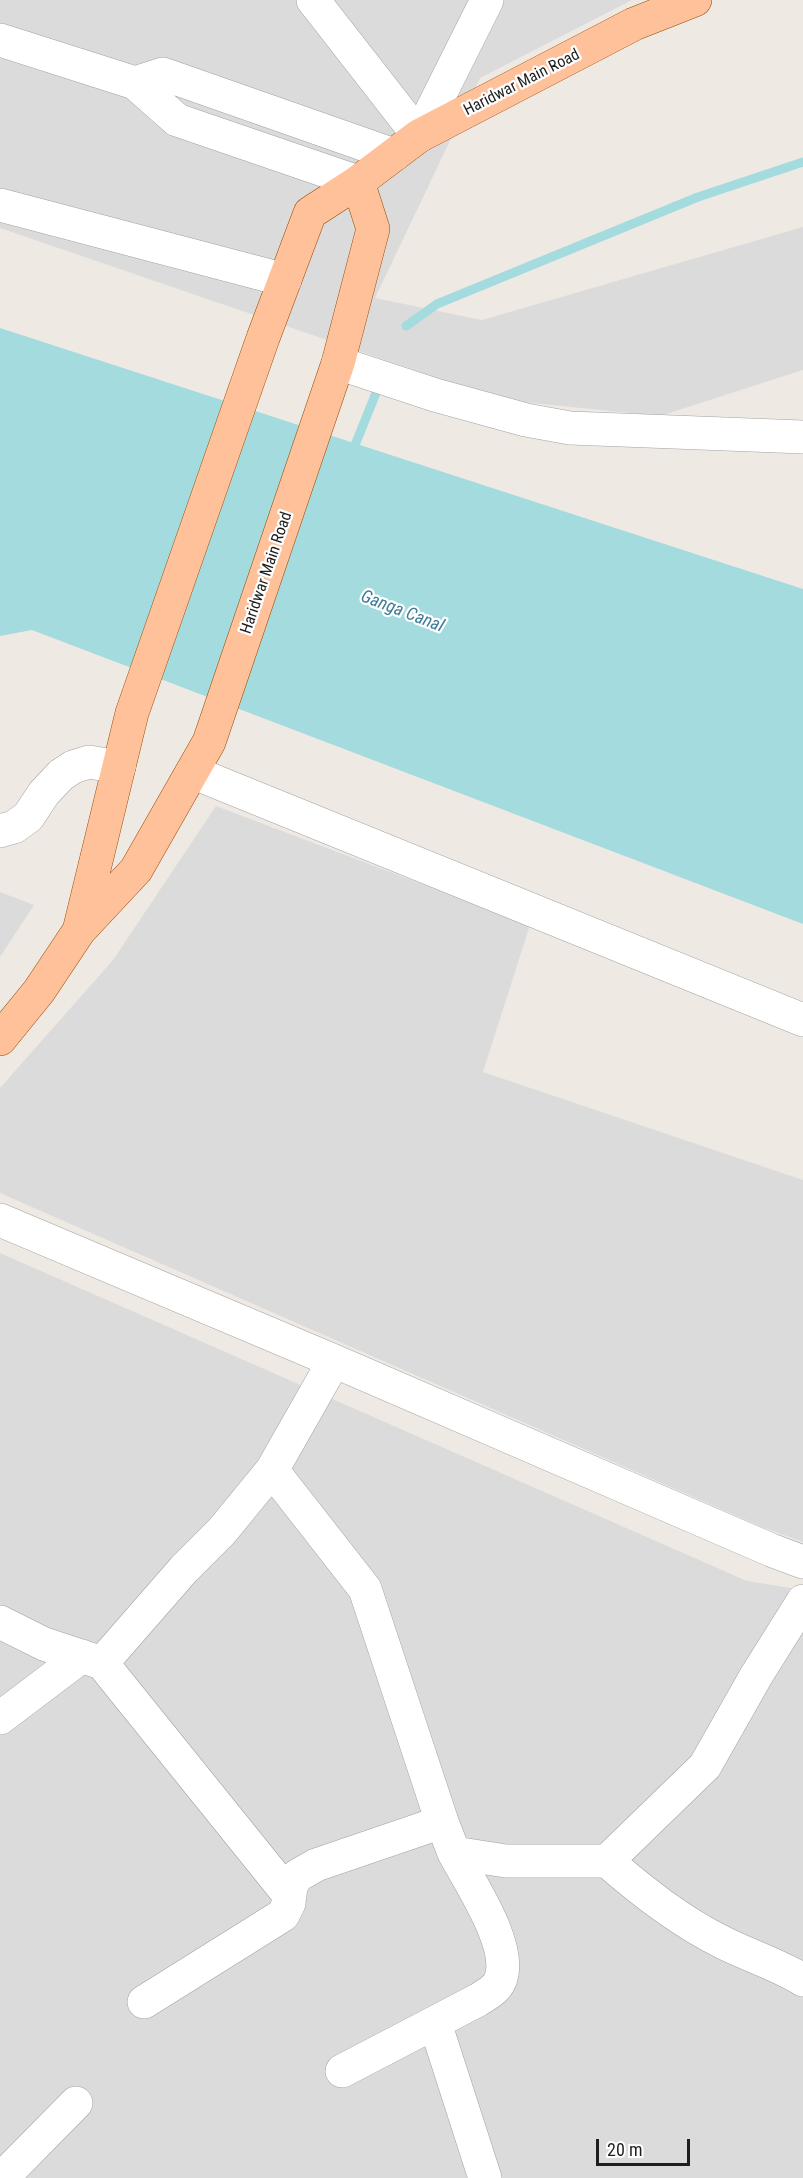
<!DOCTYPE html>
<html>
<head>
<meta charset="utf-8">
<style>
  body { margin:0 }
  #map { position:relative; width:803px; height:2178px; overflow:hidden; background:#efe9e4; font-family:"Roboto Condensed",sans-serif }
  canvas { display:block }
  .scale { position:absolute; left:596px; top:2139px; width:94px; height:27px; box-sizing:border-box; border:3px solid #1e1e1e; border-top:0; padding-left:8px; font-size:18px; line-height:21px; white-space:nowrap; color:#1e1e1e; -webkit-text-stroke:4px #fff; paint-order:stroke }
</style>
</head>
<body>
<div id="map">
<canvas width="803" height="2178"></canvas>
<div class="scale">20 m</div>
</div>
<script>
const context = document.querySelector('canvas').getContext('2d');
context.lineJoin = 'round';
function fill(path, color) {
  context.fillStyle = color;
  context.fill(path, 'evenodd');
}
function trace(path, color, width, dash) {
  context.strokeStyle = color;
  context.lineWidth = width;
  context.lineCap = dash ? 'butt' : 'round';
  context.setLineDash(dash || []);
  context.stroke(path);
}
function drawText(font, color, halo, rows, align = 'center') {
  context.font = font + ' "Roboto Condensed",sans-serif';
  context.lineWidth = 4.5;
  context.setLineDash([]);
  context.textBaseline = 'middle';
  context.strokeStyle = halo;
  context.fillStyle = color;
  for (const [text, x, y, turn = 0] of rows) {
    context.save();
    context.translate(x, y);
    context.rotate((+turn || 0) * Math.PI / 180);
    context.textAlign = isNaN(turn) ? turn : align;
    if (halo) context.strokeText(text, 0, 0);
    context.fillText(text, 0, 0);
    context.restore();
  }
}
const residential = new Path2D(`
  M0,0H632L480,78L375,298L482,320L803,227V370L660,416L502,400L0,228Z
  M216,806L530,925L483,1072L803,1180V1542L762,1527L0,1193V1088L113,960Z
  M0,892L34,905L0,957Z
  M0,1253L747,1581L803,1590V2178H0Z`);
const water = new Path2D(`
  M0,328L803,589V924L32,630L0,636Z`);
const stream = new Path2D(`
  M406,326L437,304L698,197L803,162
  M351,455L376,393`);
const minor = new Path2D(`
  M313,0L419,136L487,0
  M0,40L135,83L177,120L358,182
  M135,83L163,74L394,155
  M0,205L285,280
  M338,363L435,395L526,420L570,428L803,437
  M192,772L803,1020
  M0,831L14,827L28,817L44,793L61,775L73,767L89,762L119,767
  M0,1220L334,1361L771,1550L803,1562
  M334,1361L272,1470L365,1589L442,1822L454,1853L506,1861H607L705,1766L756,1676L803,1601
  M0,1622L44,1644L102,1663L184,1569L222,1531L272,1470
  M102,1663L289,1895
  M0,1718L82,1656
  M607,1861C643,1892 681,1922 724,1943C750,1956 779,1965 803,1980
  M144,2002L283,1915L289,1903L291,1886L297,1876L316,1865L442,1822
  M435,2023L485,2178
  M342,2071L478,2000C487,1994 498,1989 501,1978C512,1945 470,1883 454,1853
  M2,2178L76,2103`);
const major = new Path2D(`
  M79,931L132,713L263,338L310,213L358,182L419,136L634,24L695,0
  M0,1039L39,991L79,931L136,870L209,742L338,363L373,229L358,182`);
const streetNames = [
  ["Haridwar Main Road",522,83,-27],
  ["Haridwar Main Road",267,573,-71]
];
const waterNames = [
  ["Ganga Canal",402,612,21]
];
fill(residential, '#dcdbdb');
fill(water, '#a3dbde');
trace(stream, '#a3dbde', 9);
trace(minor, '#a2a2a2', 34);
trace(major, '#984a00', 34);
trace(minor, '#fff', 33);
trace(major, '#fec19a', 33);
drawText('16px', '#1e1e1e', '#fff', streetNames);
drawText('italic 18px', '#407c98', '#fff', waterNames);
</script>
</body>
</html>
